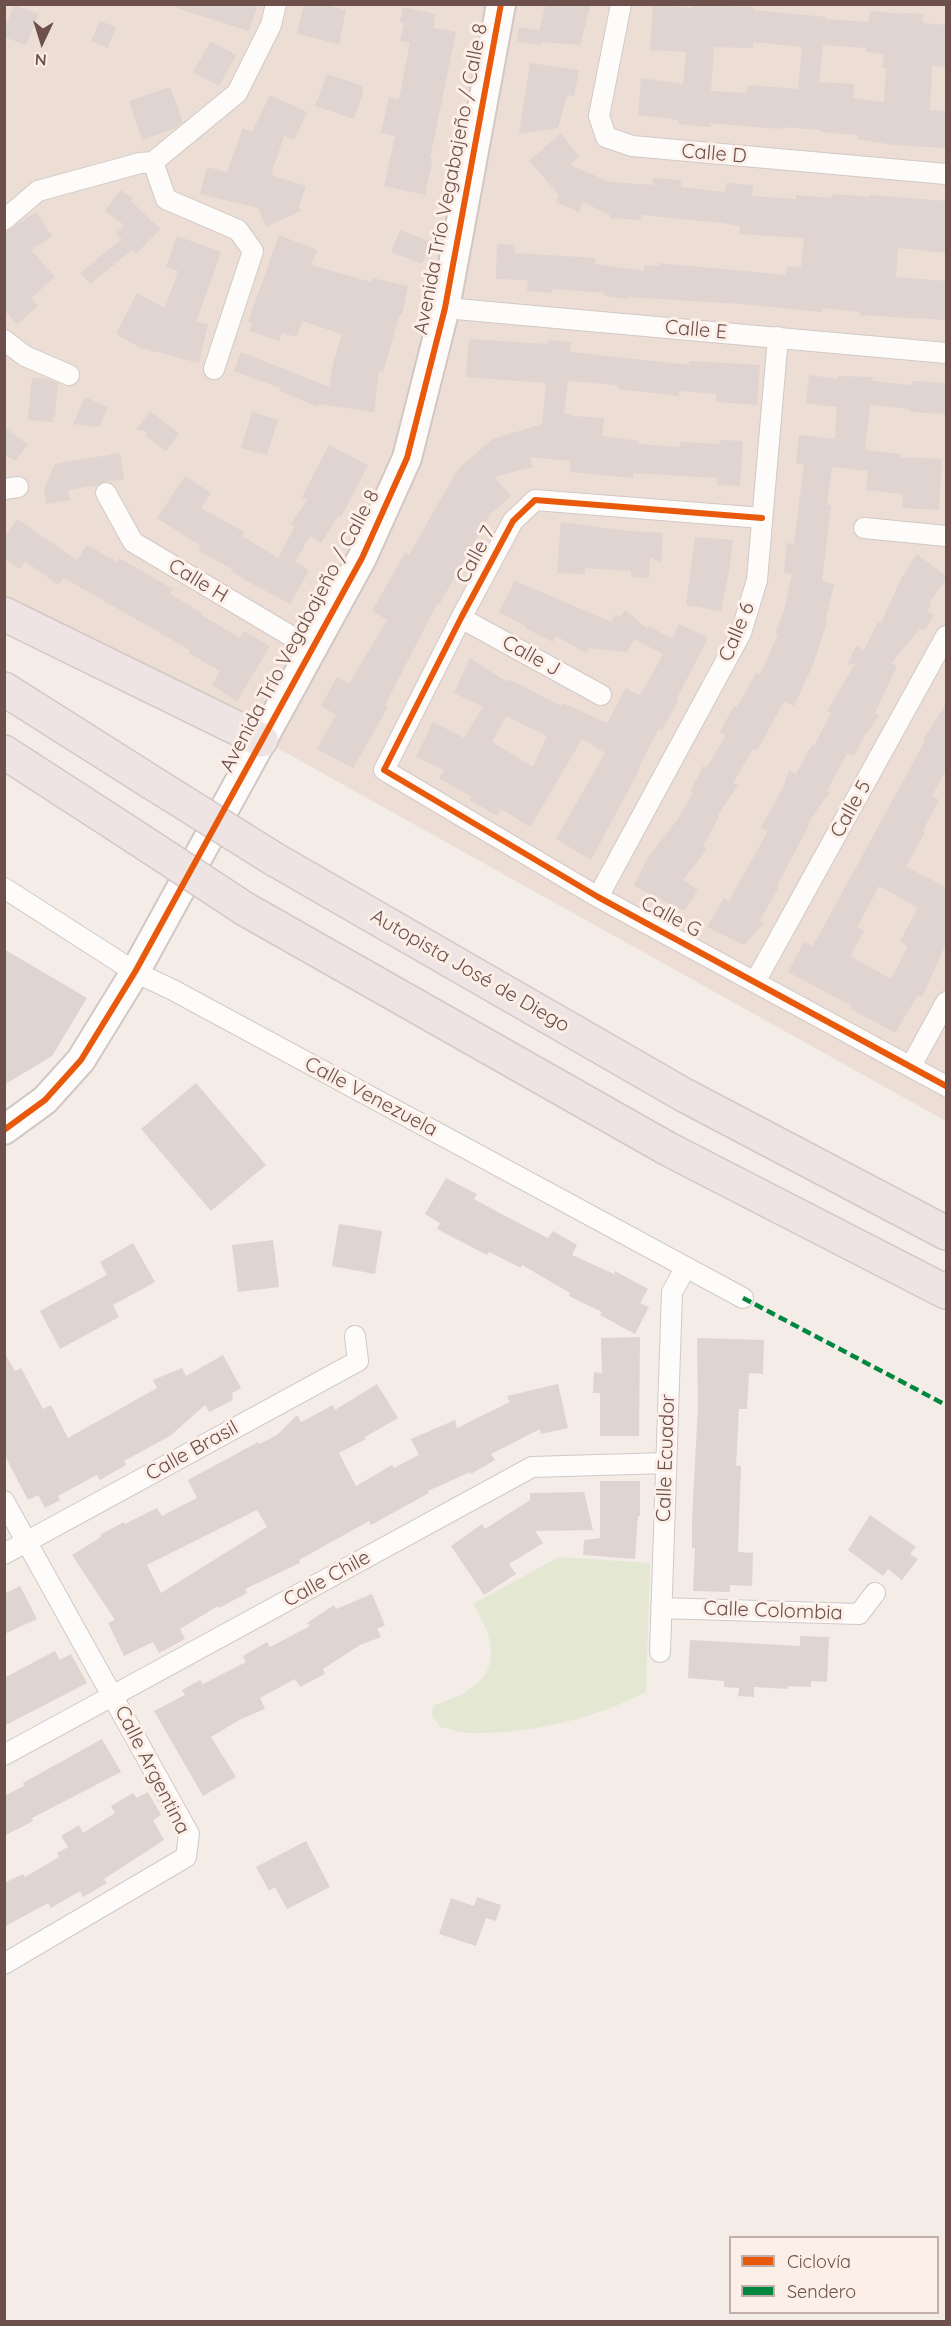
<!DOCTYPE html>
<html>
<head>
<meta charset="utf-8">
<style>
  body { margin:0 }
  #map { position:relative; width:951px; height:2326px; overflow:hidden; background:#f3ece7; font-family:Quicksand,sans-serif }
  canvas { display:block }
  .frame { position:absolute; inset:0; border:6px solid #6d504c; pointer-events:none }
  .legend { position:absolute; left:729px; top:2236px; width:210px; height:78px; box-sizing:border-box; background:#fcefe7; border:2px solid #c3afa9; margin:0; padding:8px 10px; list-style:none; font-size:18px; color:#6d504c }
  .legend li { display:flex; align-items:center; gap:12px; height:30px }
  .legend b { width:30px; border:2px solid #c3afa9 }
  .north { position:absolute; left:12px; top:12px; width:60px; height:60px; -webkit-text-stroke:4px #fcefe7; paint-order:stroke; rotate:184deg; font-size:16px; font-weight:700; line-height:24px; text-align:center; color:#6d504c }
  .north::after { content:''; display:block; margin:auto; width:21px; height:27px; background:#6d504c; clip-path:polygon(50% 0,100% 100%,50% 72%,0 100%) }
</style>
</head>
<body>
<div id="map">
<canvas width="951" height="2326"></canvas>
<div class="frame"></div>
<ul class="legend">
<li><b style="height:8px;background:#e8590c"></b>Ciclovía</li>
<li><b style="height:8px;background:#00873e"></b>Sendero</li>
</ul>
<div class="north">N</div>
</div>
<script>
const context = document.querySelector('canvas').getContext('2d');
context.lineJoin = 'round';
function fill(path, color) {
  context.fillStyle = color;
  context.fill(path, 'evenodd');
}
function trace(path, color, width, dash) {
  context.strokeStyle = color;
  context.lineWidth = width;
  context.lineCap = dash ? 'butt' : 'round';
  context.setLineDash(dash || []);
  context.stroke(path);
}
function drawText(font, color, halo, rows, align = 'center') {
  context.font = font + ' Quicksand,sans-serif';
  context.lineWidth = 6;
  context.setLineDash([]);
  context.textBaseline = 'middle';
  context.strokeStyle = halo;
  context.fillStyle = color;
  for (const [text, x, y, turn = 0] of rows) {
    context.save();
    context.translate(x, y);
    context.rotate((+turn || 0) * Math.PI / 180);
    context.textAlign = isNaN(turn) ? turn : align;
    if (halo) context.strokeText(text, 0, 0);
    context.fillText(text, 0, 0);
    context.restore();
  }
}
const residential = new Path2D(`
  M5,5H946V1121L5,596Z`);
const green = new Path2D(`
  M559,1557L650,1563L646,1692C593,1719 531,1734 471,1733C461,1733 450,1729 440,1727L432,1715L433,1706C442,1701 450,1700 459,1696C465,1694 470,1688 475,1685C504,1662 488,1629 473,1604Z`);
const building = new Path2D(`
  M177,4H258L249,31L177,8Z
  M304,4H321L346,10L339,44L297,34Z
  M546,4H591L580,45L541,42V45L517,41L519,27L539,30Z
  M14,5L39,14L26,45L4,37V30Z
  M653,5L693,8V5L754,7V10L826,17V19L869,22L870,11L902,14V13L923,14V23L946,25V67L932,66L930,110L946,111V148L893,145L858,139V135L821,132V130L781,127L780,129L710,123V127L678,124L679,120L638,115L641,78L683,84L686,52L650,50ZM753,42L802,47L798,89L748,85L747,93L711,91L714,47L753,48ZM823,45L866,48V52L884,54L882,68H886L884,102L853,98L854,84L819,82Z
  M403,7L436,14L433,28L456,32L430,158H433L425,195L384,186L395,136L381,133L389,97L399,99L410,43L400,41L404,23L400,22Z
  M100,21L116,27L108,48L91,41Z
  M211,41L236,55L219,86L193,72Z
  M530,63L579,70L574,96L567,95L558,128L519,134Z
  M327,74L363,86V93L354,119L315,106Z
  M170,87L183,122L176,128L142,140L129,101Z
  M270,95L307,112L294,140L284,136L271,175L306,186L299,207L301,211L266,227L258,208L200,194L207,167L227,172L243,128L252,132Z
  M561,133L579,157L570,165L610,182L653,185V178L681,180V187L725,192L726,183L753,185L752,196L796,199V195L832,198L833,194L870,197V195L946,201V253L898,248L896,277L946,281V320L860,315V312L822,308V312L741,304L628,297L627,299L604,296L605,293L552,289V293L527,291L528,280L496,279L497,244L515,245V253L595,258V264L644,271V265L659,266V263L786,275L787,266L801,267L804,238L739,234L740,226L722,223L641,215V220L610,218V215L583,202L579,212L556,202L559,195L529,161Z
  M120,190L133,199L131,201L160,229L136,254L132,250L90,284L80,273L122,239L116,234L124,225L105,211Z
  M36,212L52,236L31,250L55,277L31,298L38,306L17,324L4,310V232L11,229Z
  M400,230L431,242L422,264L391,252Z
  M279,235L317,250L311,265L371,282L372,278L408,286L402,315L400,314L383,372L379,371L374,412L319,404L318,407L279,391L280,388L234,371L241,352L329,387L333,364L342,334L302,321L297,337L282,333L279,341L249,331L252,323L248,322Z
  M177,236L221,252L196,322L208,324L199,363L141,348L116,334L137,293L165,308L178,271L166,267Z
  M469,339L547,344L548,340L571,342L570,352L607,356L689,365V361L760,365L757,405L716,402V394L679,391V396L618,389V385L568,381L564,413L572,414V416L604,418L602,436L638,441V444L680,447L681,442L719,444L720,440L743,441L740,486L717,485V478L634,473L633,478L570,472L571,461L530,457L533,467L494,477L511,496L490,514L439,605L437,604L385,705L388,707L353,768L317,749L336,715L321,706L337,677L349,684L387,620L372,611L405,553L409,555L458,469L493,439L542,424L546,383L466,377Z
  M809,375L838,379L839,376L873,377L872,381L912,385V381L946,383V414L910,412V409L870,405L865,450L901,454L900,457L942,459L939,510L902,508L903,494L866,490L868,471L832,467L827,505H831L822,581L834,584L825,621L827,622L814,662L794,706L784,701L757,751L753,749L733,783L738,785L717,816L719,817L703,846L707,849L683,880L698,890L684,911L634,886L647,859L678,819L693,793L690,792L703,766L706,768L726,735L720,732L734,706L737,707L756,673L760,675L778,634H775L784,610L792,574L784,573L787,543L794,544L804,464L796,463L799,435L835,439L837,407L806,403Z
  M32,378L48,379L58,383L55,417L52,415L54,422L28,420Z
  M85,397L108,407L99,427L73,424Z
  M150,411L179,433L166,451L146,436V431L136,430Z
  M252,412L278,420L267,455L241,448Z
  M4,427L28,445L15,461L4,454Z
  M329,445L368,465L341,517L338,516L321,543L310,536L295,562L309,570L290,604L247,581L231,571L232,569L199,551L201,546L157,518L185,476L211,493L201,508L244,532L242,536L278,558L295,526L291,524L307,500L302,497Z
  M120,453L124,480L106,481L98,485L68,490L70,500L46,504L44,489L55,464Z
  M17,519L77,560L87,545L117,562L119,558L173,589L170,594L202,613L201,615L240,638L244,631L270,646L237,701L212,685L220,671L189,653L190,650L64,578L58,585L25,561L20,569L4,559V538Z
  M561,522L627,531L663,533L661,563L650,557L649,578L631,577V571L585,568V574L557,573Z
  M695,537L733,540L729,571L721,611L686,605Z
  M917,554L946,576V579L929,603L931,604L927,611L934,615L924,631L920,629L891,663L897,666L875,713L879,716L865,735L854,756L847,753L827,791L830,792L808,822L810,823L777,886L779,887L760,920L764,923L744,945L707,927L724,898L729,901L768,831L761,827L782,790L789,770L796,774L812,745L814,746L831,713L827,711L855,664L847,665L856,646L864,650L878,622L881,623L902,577Z
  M515,581L612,622L614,615L621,616L625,610L648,629L649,626L672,639L679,624L708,638L676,700L678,701L662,730L659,728L638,769L639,770L591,860L556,839L605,753L582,739L530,827L501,809L497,816L470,800L472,797L439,778L444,770L416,757L433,722L464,738L483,707L454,693L470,658L507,682L509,679L561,706L563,703L607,723L626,688L639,695L647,684L663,654L634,639L627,652L589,648L586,653L556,636L553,642L525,628L526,626L499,612ZM506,716L547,736L533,767L492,742Z
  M946,704V770L932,796L939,800L923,830L925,832L906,867L946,887V944L922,997L918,995L895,1033L851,1009L852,1006L788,972L804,942L813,946L925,741L923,740ZM879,886L918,908L900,941L908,946L891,979L850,956L864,931L857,927Z
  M4,949L87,998L52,1056L4,1085Z
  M196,1083L266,1165L211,1211L141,1129Z
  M446,1178L477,1194L474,1199L507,1217L548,1238L553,1231L577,1245L572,1255L614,1274L615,1271L648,1289L640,1303L649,1307L635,1334L600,1315L602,1312L569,1296L570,1293L522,1265L521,1268L489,1252L487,1255L437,1229L440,1223L425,1214Z
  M339,1224L382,1231L375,1274L332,1266Z
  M273,1240L279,1287L238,1292L232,1245Z
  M133,1243L155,1282L113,1305L119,1317L60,1349L40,1311L107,1275L100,1262Z
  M640,1337L639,1436H600V1393H593L594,1372L602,1373L601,1338Z
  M697,1338L764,1340L763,1374L749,1373L747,1409H739L736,1466H741L738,1552L753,1553L752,1586L730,1585V1592L693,1591L695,1548H692V1519L698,1407Z
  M4,1352L15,1371L21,1368L43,1409L51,1405L68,1438L157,1388L153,1380L182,1368L186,1376L223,1355L241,1388L232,1393L233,1400L209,1412L205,1405L170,1436L124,1461L126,1465L100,1480L97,1475L58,1496L60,1500L45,1508L38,1495L28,1500L4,1454Z
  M377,1384L398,1418L365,1437L366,1439L339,1453L356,1486L392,1465L394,1468L419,1455L411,1439L455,1420L457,1428L510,1402L507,1396L558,1384L568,1428L541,1434L540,1429L491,1454L495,1460L471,1474L470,1472L428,1491L429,1493L371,1525L369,1521L299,1560L300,1563L245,1589L247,1593L219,1608L218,1606L180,1629L185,1639L159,1653L153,1642L124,1656L108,1623L115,1620L72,1555L101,1537L100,1535L124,1522L125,1524L157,1508L162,1516L197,1498L188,1480L258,1442L259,1444L277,1435L297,1415L301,1422L333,1405L335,1410ZM257,1510L267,1527L161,1593L147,1565Z
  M600,1481H640V1516H638L635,1559L583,1555L584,1540L600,1538Z
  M584,1492L593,1530L535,1531L543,1543L509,1564L516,1574L484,1595L451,1546L482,1524L485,1529L530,1500V1493Z
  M870,1515L916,1547L910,1554L918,1559L902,1580L888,1569L883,1576L848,1550Z
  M20,1586L37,1619L4,1634V1594Z
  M372,1594L385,1625L377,1629L381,1637L360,1645L323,1669L325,1674L300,1687L295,1679L260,1698L265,1709L241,1719L211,1737L236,1777L203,1796L154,1711L185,1695L182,1690L200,1680L203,1684L246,1662L243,1656L267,1642L270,1647L310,1626L307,1623L334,1605L336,1609Z
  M800,1636L829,1637L827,1682L811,1681V1687L788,1686L787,1689L754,1687V1697L738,1696L739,1688L724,1687V1681L688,1678L690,1640L800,1646Z
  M55,1651L60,1660L71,1654L87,1683L4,1726V1678Z
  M102,1739L121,1772L32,1818L33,1821L4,1836V1796L24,1786L23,1783Z
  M148,1792L161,1815L153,1820L164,1840L104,1879L107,1883L83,1897L80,1891L51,1908L48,1903L4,1927V1883L23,1874L25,1877L59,1857L57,1853L68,1847L61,1836L79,1825L83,1833L115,1813L111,1806L133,1793L137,1798Z
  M306,1841L330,1887L287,1909L275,1887L269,1891L256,1867Z
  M477,1897L501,1905L496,1921L486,1918L476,1946L439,1934L451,1898L474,1906Z`);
const street = new Path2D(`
  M621,4L599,116L606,137L632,146L946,174
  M153,162L166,199L238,230L253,251L214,369
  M4,220L38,191L140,163L153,162L237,93L271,25L276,4
  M445,308L946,353
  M4,340L25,356L69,375
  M4,489L18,487
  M106,493L133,542L311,648
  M762,518L535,500L513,521L461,618L384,770L598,897L946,1086
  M864,528L946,536
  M461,618L601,695
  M4,888L135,972L173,990L743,1298
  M598,897L741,633L757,580L778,337
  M755,982L946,636
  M911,1066L946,1002
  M4,1501L189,1834L186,1857L4,1964
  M4,1554L358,1361L355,1336
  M661,1608L859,1614L875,1593
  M660,1652L672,1292L686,1267
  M4,1755L532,1467L666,1463`);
const secondary = new Path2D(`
  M4,1130L45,1100L81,1060L135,972L362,558L407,458L445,308L501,4`);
const highway = new Path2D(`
  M4,614L261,740
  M4,689L151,782
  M4,752L123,829
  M274,859L684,1095L946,1233
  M245,909L668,1149L946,1292`);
const highwayBridge = new Path2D(`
  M151,782L274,859
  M123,829L245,909`);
const quiet = new Path2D(`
  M743,1298L946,1405`);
const cycleway = new Path2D(`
  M762,518L535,500L513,521L461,618L384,770L598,897L946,1086
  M4,1130L45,1100L81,1060L135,972L362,558L407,458L445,308L501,4`);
const streetNames = [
  ["Calle D",714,154,5],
  ["Avenida Trío Vegabajeño / Calle 8",451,179,-79],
  ["Calle E",696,330,5],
  ["Calle 7",476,555,-62],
  ["Calle H",198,581,31],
  ["Avenida Trío Vegabajeño / Calle 8",300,631,-62],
  ["Calle 6",737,632,-67],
  ["Calle J",531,656,29],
  ["Calle 5",851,809,-61],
  ["Calle G",671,917,28],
  ["Autopista José de Diego",470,971,30],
  ["Calle Venezuela",371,1097,28],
  ["Calle Brasil",192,1451,-29],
  ["Calle Ecuador",666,1458,-88],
  ["Calle Chile",327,1579,-29],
  ["Calle Colombia",773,1611,2],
  ["Calle Argentina",152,1770,63]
];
fill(residential, '#ecddd5');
fill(green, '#e4e8d3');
fill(building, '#dfd4d0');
trace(street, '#d2c9c6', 22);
trace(secondary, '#d2c7c4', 32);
trace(highway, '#d3c8c5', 36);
trace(street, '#fdfcfb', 20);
trace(secondary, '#fdfcfb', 28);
trace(highway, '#eee4e4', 33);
trace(highwayBridge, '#d3c8c5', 36, []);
trace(highwayBridge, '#eee4e4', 33);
trace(quiet, '#00873e', 4.5, [9, 4.5]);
trace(cycleway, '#e8590c', 6);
drawText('20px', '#6d504c', '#fcefe7', streetNames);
</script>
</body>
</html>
